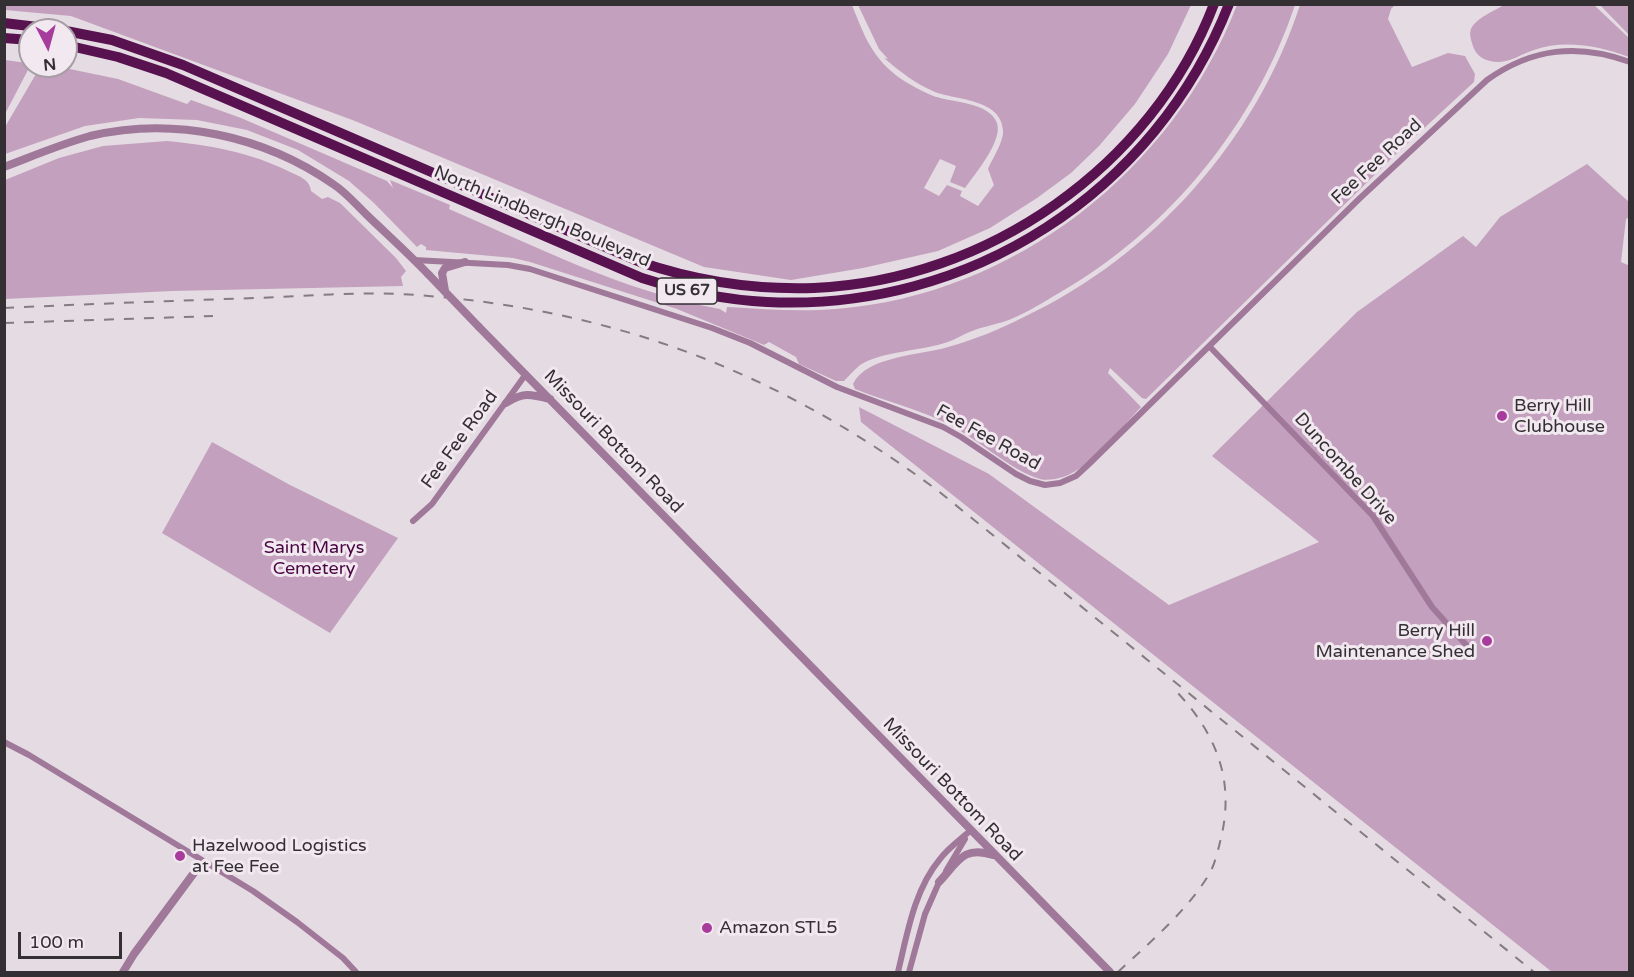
<!DOCTYPE html>
<html>
<head>
<meta charset="utf-8">
<style>
  body { margin:0 }
  #map { position:relative; width:1634px; height:977px; overflow:hidden; background:#e5dbe3; font-family:"Varela Round",sans-serif }
  canvas { display:block }
  .frame { position:absolute; inset:0; border:6px solid #332f32; pointer-events:none }
  .north { position:absolute; left:18px; top:18px; width:60px; height:60px; box-sizing:border-box; background:#f2e8f0; border:2px solid #a69ea4; border-radius:50%; rotate:174deg; font-size:16px; font-weight:700; line-height:24px; text-align:center; color:#332f32 }
  .north::after { content:''; display:block; margin:auto; width:21px; height:27px; background:#a83c9c; clip-path:polygon(50% 0,100% 100%,50% 72%,0 100%) }
  .scale { position:absolute; left:18px; top:932px; width:104px; height:27px; box-sizing:border-box; border:3px solid #332f32; border-top:0; padding-left:8px; font-size:18px; line-height:21px; white-space:nowrap; color:#332f32; -webkit-text-stroke:4px #f2e8f0; paint-order:stroke }
</style>
</head>
<body>
<div id="map">
<canvas width="1634" height="977"></canvas>
<div class="frame"></div>
<div class="north">N</div>
<div class="scale">100 m</div>
</div>
<script>
const context = document.querySelector('canvas').getContext('2d');
context.lineJoin = 'round';
function fill(path, color) {
  context.fillStyle = color;
  context.fill(path, 'evenodd');
}
function trace(path, color, width, dash) {
  context.strokeStyle = color;
  context.lineWidth = width;
  context.lineCap = dash ? 'butt' : 'round';
  context.setLineDash(dash || []);
  context.stroke(path);
}
function drawText(font, color, halo, rows, align = 'center') {
  context.font = font + ' "Varela Round",sans-serif';
  context.lineWidth = 6;
  context.setLineDash([]);
  context.textBaseline = 'middle';
  context.strokeStyle = halo;
  context.fillStyle = color;
  for (const [text, x, y, turn = 0] of rows) {
    context.save();
    context.translate(x, y);
    context.rotate((+turn || 0) * Math.PI / 180);
    context.textAlign = isNaN(turn) ? turn : align;
    if (halo) context.strokeText(text, 0, 0);
    context.fillText(text, 0, 0);
    context.restore();
  }
}
const green = new Path2D(`
  M4,5H852C862,30 870,53 891,71C902,81 918,89 931,95C949,103 989,101 997,123C1003,141 975,174 965,188L950,182L956,166L940,159L924,188L939,196L947,185L962,191L960,196L978,206L994,185L988,169C992,159 1004,142 1003,130C1001,99 956,100 935,92C916,84 899,71 884,58L888,59L879,49L858,5H1191L1168,54L1135,104L1099,146L1071,173L1037,198L990,228L938,251L863,268L791,280L704,267L355,121L71,16L5,10Z
  M1237,5H1295C1255,124 1169,230 1059,293C1042,303 1022,316 1003,322C993,325 982,327 972,331C964,334 956,339 948,342C922,351 882,351 860,365C854,370 849,376 844,381H836L799,364L796,357L769,342L764,345L677,309L530,262L513,258L426,250V247L421,244L417,247L374,203L349,181L298,150L247,130L197,120L139,118L85,126L5,154V127L36,74L45,68L55,66L118,79L187,104L191,100L241,118L387,181L393,188L390,180L450,205L449,209C537,247 625,292 720,309L726,313L727,307C763,309 799,312 836,309C1015,295 1173,170 1237,5Z
  M1300,5H1395L1391,9L1388,19L1412,67L1448,53L1465,56L1475,74L1474,82L1395,155L1146,399L1142,398L1110,368L1108,373L1141,407C1120,429 1091,468 1063,477C1056,479 1047,481 1040,479C1012,471 980,441 954,427C923,410 887,402 855,389L853,384C866,356 922,355 948,347C974,340 1000,329 1024,317C1153,256 1256,140 1300,5Z
  M1504,5H1594L1629,38V57C1600,46 1564,39 1534,50C1523,53 1511,62 1499,62C1485,62 1475,56 1472,43C1471,39 1469,34 1471,29C1476,18 1494,11 1504,5Z
  M1600,5H1629V35Z
  M5,60L27,63L29,68L5,114Z
  M167,141C210,145 249,152 288,171C298,176 310,179 311,191L322,199L328,197L340,203L396,258L406,271L401,277L403,286L172,291L5,299V180L59,158L103,146Z
  M1587,164L1629,202V217L1626,219L1621,262L1630,266L1629,972H1552L861,422L859,407L989,474L1169,605L1319,542L1212,456L1357,312L1463,236L1476,247L1500,217Z
  M212,442L290,485L398,538L330,633L162,533Z`);
const minor = new Path2D(`
  M414,260L508,265L530,269L712,328L750,343L837,387L943,427L961,437L1016,474L1030,481L1045,485L1060,483L1076,476L1089,464L1359,199L1487,80C1532,48 1578,43 1630,62
  M1210,347L1373,516L1432,607L1469,648
  M413,521L432,504L526,374
  M4,742L29,755L253,891L297,922L343,958L356,972
  M946,871L965,839
  M898,972C907,935 914,890 940,859C948,848 961,839 971,830
  M909,972L925,914L940,880`);
const tertiary = new Path2D(`
  M4,167C33,156 61,144 90,136C174,116 264,136 333,184C347,193 358,207 370,218C390,237 410,255 429,275
  M445,291L442,273L445,268L465,262
  M479,327L1110,972
  M506,403C523,392 530,394 550,399
  M939,882C958,862 963,845 993,855
  M123,972L134,954L202,862`);
const trunk = new Path2D(`
  M4,23L63,30
  M66,31L112,40L183,65L640,262C696,281 754,290 814,288C986,281 1152,167 1214,4
  M4,38L30,40
  M66,45L118,57L166,73L642,278C683,291 724,300 767,302C969,312 1155,193 1229,4`);
const rail = new Path2D(`
  M4,308C88,304 171,301 255,298C308,296 363,291 416,295C614,309 778,372 937,490L1534,972
  M4,323L213,316
  M1118,972C1149,943 1185,913 1208,876C1215,865 1218,850 1221,838C1235,780 1216,734 1177,692`);
const tertiaryBridge = new Path2D(`
  M429,275L479,327`);
const markers = [
  [1502,416,6,"#a83c9c"],
  [1487,641,6,"#a83c9c"],
  [180,856,6,"#a83c9c"],
  [707,928,6,"#a83c9c"]
];
const shields = [
  [687,291,60]
];
const shieldNames = [
  ["US 67",687,291]
];
const streetNames = [
  ["Fee Fee Road",1377,162,-43],
  ["North Lindbergh Boulevard",542,217,23],
  ["Fee Fee Road",988,438,29],
  ["Fee Fee Road",460,440,-54],
  ["Missouri Bottom Road",613,442,46],
  ["Duncombe Drive",1345,469,48],
  ["Missouri Bottom Road",952,790,46]
];
const poiNames = [
  ["Berry Hill",1514,406],
  ["Clubhouse",1514,427],
  ["Berry Hill",1475,631,"right"],
  ["Maintenance Shed",1475,652,"right"],
  ["Hazelwood Logistics",192,846],
  ["at Fee Fee",192,867],
  ["Amazon STL5",719,928]
];
const parkNames = [
  ["Saint Marys",314,548],
  ["Cemetery",314,569]
];
fill(green, '#c3a0bd');
trace(minor, '#a07899', 6);
trace(tertiary, '#a07899', 8);
trace(trunk, '#581250', 10);
trace(rail, '#837c81', 2, [10, 10]);
trace(tertiaryBridge, '#a07899', 8);
for (const [x, y, r, color] of markers) {
  const dot = new Path2D();
  dot.arc(x, y, r, 0, 2 * Math.PI);
  context.fillStyle = color;
  context.fill(dot);
  trace(dot, '#f2e8f0', 2);
}
for (const [x, y, w] of shields) {
  const box = new Path2D();
  box.roundRect(x - w / 2, y - 13, w, 26, 4.5);
  context.fillStyle = '#f2e8f0';
  context.fill(box);
  trace(box, '#332f32', 1.5);
}
drawText('bold 16px', '#332f32', null, shieldNames);
drawText('18px', '#332f32', '#f2e8f0', streetNames);
drawText('18px', '#332f32', '#f2e8f0', poiNames, 'left');
drawText('18px', '#490643', '#f2e8f0', parkNames);
</script>
</body>
</html>
